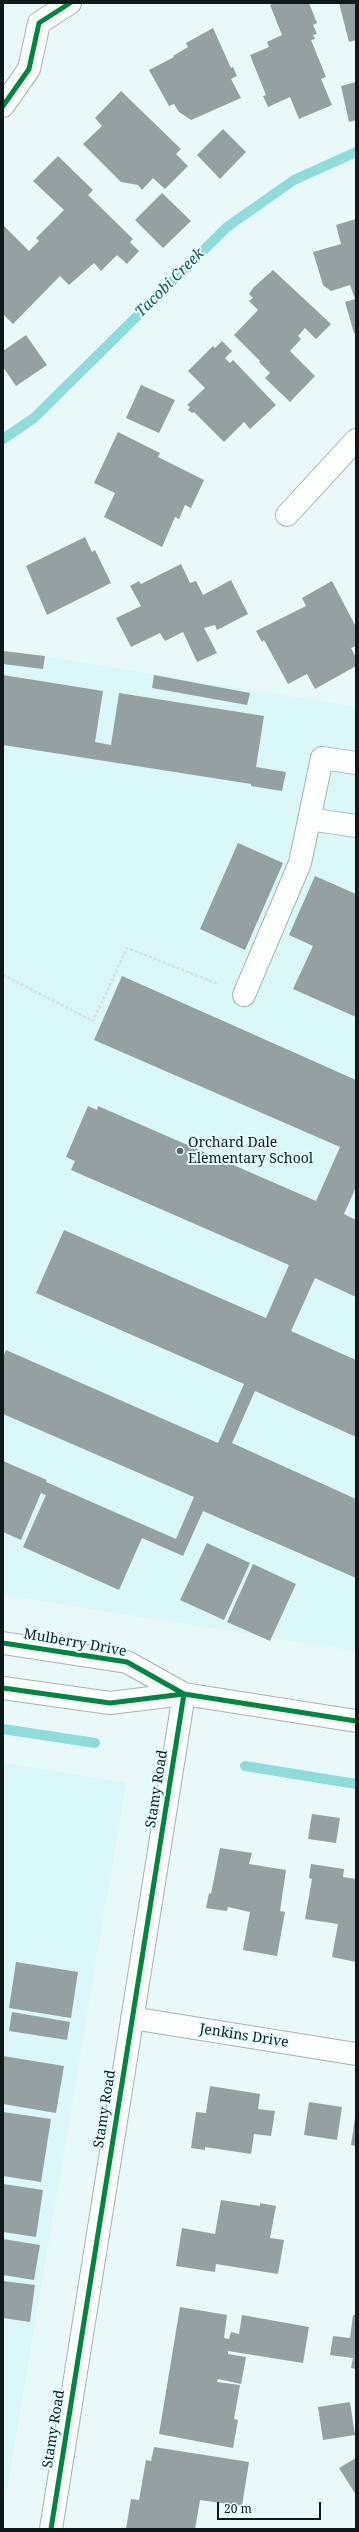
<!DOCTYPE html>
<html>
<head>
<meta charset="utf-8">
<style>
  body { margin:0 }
  #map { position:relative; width:359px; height:2532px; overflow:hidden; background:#e9f8f8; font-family:"Noto Serif",serif }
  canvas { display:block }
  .frame { position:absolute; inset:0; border:4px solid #0e1a1a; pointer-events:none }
  .scale { position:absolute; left:217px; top:2502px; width:104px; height:18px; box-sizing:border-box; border:2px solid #0e1a1a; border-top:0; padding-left:5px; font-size:12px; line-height:14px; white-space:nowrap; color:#0e1a1a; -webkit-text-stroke:3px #e3fefe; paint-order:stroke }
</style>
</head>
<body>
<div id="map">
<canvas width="359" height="2532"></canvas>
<div class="frame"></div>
<div class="scale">20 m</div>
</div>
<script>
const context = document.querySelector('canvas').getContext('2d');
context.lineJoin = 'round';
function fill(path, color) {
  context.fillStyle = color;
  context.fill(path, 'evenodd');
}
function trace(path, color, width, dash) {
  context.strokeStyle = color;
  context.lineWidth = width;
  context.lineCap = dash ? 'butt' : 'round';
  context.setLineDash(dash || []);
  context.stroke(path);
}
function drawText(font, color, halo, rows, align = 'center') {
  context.font = font + ' "Noto Serif",serif';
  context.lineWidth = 4;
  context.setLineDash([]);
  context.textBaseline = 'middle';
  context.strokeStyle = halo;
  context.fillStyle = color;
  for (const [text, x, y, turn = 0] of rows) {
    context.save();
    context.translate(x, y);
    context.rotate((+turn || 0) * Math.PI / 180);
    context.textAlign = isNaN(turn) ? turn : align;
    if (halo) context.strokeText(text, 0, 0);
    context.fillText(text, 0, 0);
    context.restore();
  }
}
const built = new Path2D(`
  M3,650L356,707V1651L3,1595Z
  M3,1763L126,1783L3,2513Z`);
const stream = new Path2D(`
  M3,439L34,418L227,227L294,180L356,152
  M3,1729L95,1743
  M245,1766L356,1784`);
const building = new Path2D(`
  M275,3H309L317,23L313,25L317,34L313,35L315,39L311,40L326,77L321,79L332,105L299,119L290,97L268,107L263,96L266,95L250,55L269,47L267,42L282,35L270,5Z
  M339,3H356V40L349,42Z
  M213,28L231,68L233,67L237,76L231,79L241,98L191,120L179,112L174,104L169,106L149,70L174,57L173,56L188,47L186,43Z
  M356,82V120L349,122L341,86Z
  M121,91L181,149L176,154L188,166L165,189L153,178L142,190L138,185L121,182L83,144L102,126L95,118Z
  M223,129L246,152L220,179L197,155Z
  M58,156L93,190L88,195L133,239L130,242L139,251L127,264L117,255L101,271L94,263L69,285L60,276L13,324L3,314V225L29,251L39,241L36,238L64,210L33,181Z
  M162,193L191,221L163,248L135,220Z
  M356,219V333H354L345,302L355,299L350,285L331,291L323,285L313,252L341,244L336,225Z
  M273,270L331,324L316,339L305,328L298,336L301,339L290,351L315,376L290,402L265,378L270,373L259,362L260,361L234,335L258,310L249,301L253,298L249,294L253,288Z
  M26,335L47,365L16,386L3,367V351Z
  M222,341L232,351L225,358L230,363L233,360L276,405L250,429L244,422L224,442L194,412L192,413L188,410L190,407L187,405L205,388L188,371L213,346L215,348Z
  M141,385L175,400L159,433L126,418Z
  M118,432L160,453L158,457L204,480L191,508L185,505L179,519L175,517L162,547L104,517L115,493L94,483Z
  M85,537L92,552L95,550L111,583L47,615L26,566Z
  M181,564L190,583L196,581L203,595L231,580L248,614L217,630L215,625L204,628L217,653L197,662L183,632L165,641L160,633L131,647L116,618L141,606L130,586L139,581L141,584Z
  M332,581L356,627V646L351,648L356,658V666L315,689L307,674L288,684L264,640L262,642L256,631L306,606L302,598Z
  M3,651L45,656L43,669L3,664Z
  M3,675L103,691L95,742L111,745L119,693L264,716L256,767L286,772L282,791L251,786V784L3,745Z
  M154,675L250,693L247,705L152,688Z
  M238,843L283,863L245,950L200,929Z
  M315,876L356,894V1017L293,989L313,946L289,935Z
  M122,976L356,1080V1187L344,1214L356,1220V1297L315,1278L291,1331L356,1360V1437L255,1391L232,1443L356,1499V1578L203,1511L183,1556L142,1538L119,1590L23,1547L46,1495L41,1493L21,1540L3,1532V1461L47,1480L46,1482L176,1539L194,1497L3,1414V1358L6,1350L218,1443L244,1384L36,1293L64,1230L266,1318L289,1265L71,1170L75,1161L66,1157L88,1106L97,1110L98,1106L316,1201L340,1147L94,1040Z
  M207,1543L250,1563L224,1620L180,1600Z
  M253,1564L296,1584L270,1641L227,1622Z
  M312,1814L340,1818L336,1843L308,1839Z
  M220,1848L252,1853L249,1864L286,1870L280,1911L285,1912L277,1956L243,1950L250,1912L228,1907L227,1911L206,1908L209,1893L211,1894Z
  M311,1864L344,1869L343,1877L356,1879V1962L332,1957L338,1924L305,1919L312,1879L309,1878Z
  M16,1962L78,1972L71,2018L9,2008Z
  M12,2012L70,2022L67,2040L9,2031Z
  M3,2056L64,2066L56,2113L3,2104Z
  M210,2086L260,2094L258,2109L275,2111L271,2136L254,2134L251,2154L205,2147V2150L191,2148L196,2112L206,2113Z
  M309,2102L342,2107L337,2140L304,2135Z
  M3,2112L51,2119L41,2182L3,2176Z
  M355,2118H356V2146L351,2145Z
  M3,2184L43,2190L36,2237L3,2232Z
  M221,2200L260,2206V2203L276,2206L270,2238L284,2240L278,2274L216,2264L215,2272L176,2266L182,2228L215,2234Z
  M3,2239L40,2245L34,2280L3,2275Z
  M3,2281L35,2285L30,2322L3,2318Z
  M180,2307L227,2315L224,2338L229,2339L231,2332L239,2334L242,2315L309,2327L303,2363L228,2351V2354L246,2357L241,2384L218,2379L217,2382L240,2385L234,2419L238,2420L233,2448L159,2434Z
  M353,2315H356V2369L351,2368L353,2358L330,2355L333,2336L350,2338Z
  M350,2402L355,2435L323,2440L318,2407Z
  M154,2447L249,2462L242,2506L200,2500L195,2529H126L131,2499L139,2500L146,2460L151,2461Z
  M356,2458V2495L339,2468Z`);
const path = new Path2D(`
  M3,975L93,1021L127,948L218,984`);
const minor = new Path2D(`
  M3,106L29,69L39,23L70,3
  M287,515L356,440
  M309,819L356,826
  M244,995L300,863L322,758L356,763
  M3,1643L127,1662L184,1694
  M3,1688L110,1703L184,1694L356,1721
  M132,2018L356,2054
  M51,2529L184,1694`);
const cycleway = new Path2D(`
  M3,106L29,69L39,23L70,3
  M3,1643L127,1662L184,1694
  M3,1688L110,1703L184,1694L356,1721
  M51,2529L184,1694`);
const markers = [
  [180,1151,4,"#5b6868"]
];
const poiNames = [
  ["Orchard Dale",188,1143],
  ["Elementary School",188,1159]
];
const streetNames = [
  ["Mulberry Drive",75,1643,10],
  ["Stamy Road",157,1789,-81],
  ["Jenkins Drive",244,2036,9],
  ["Stamy Road",105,2109,-81],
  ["Stamy Road",54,2429,-81]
];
const waterNames = [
  ["Tacobi Creek",170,283,-45]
];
fill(built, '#daf8f8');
trace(stream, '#8fdcdd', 10);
fill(building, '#94a0a1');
trace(minor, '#a6b3b3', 24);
trace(path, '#dadede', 2.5, [3, 2]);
trace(minor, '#fcfefe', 22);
trace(cycleway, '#00873e', 5);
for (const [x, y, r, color] of markers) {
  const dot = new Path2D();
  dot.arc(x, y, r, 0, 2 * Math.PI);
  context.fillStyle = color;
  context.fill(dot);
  trace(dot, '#e3fefe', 1.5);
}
drawText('14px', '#0e1a1a', '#e3fefe', poiNames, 'left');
drawText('14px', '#0e1a1a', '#e3fefe', streetNames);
drawText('italic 15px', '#235152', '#e3fefe', waterNames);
</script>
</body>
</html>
